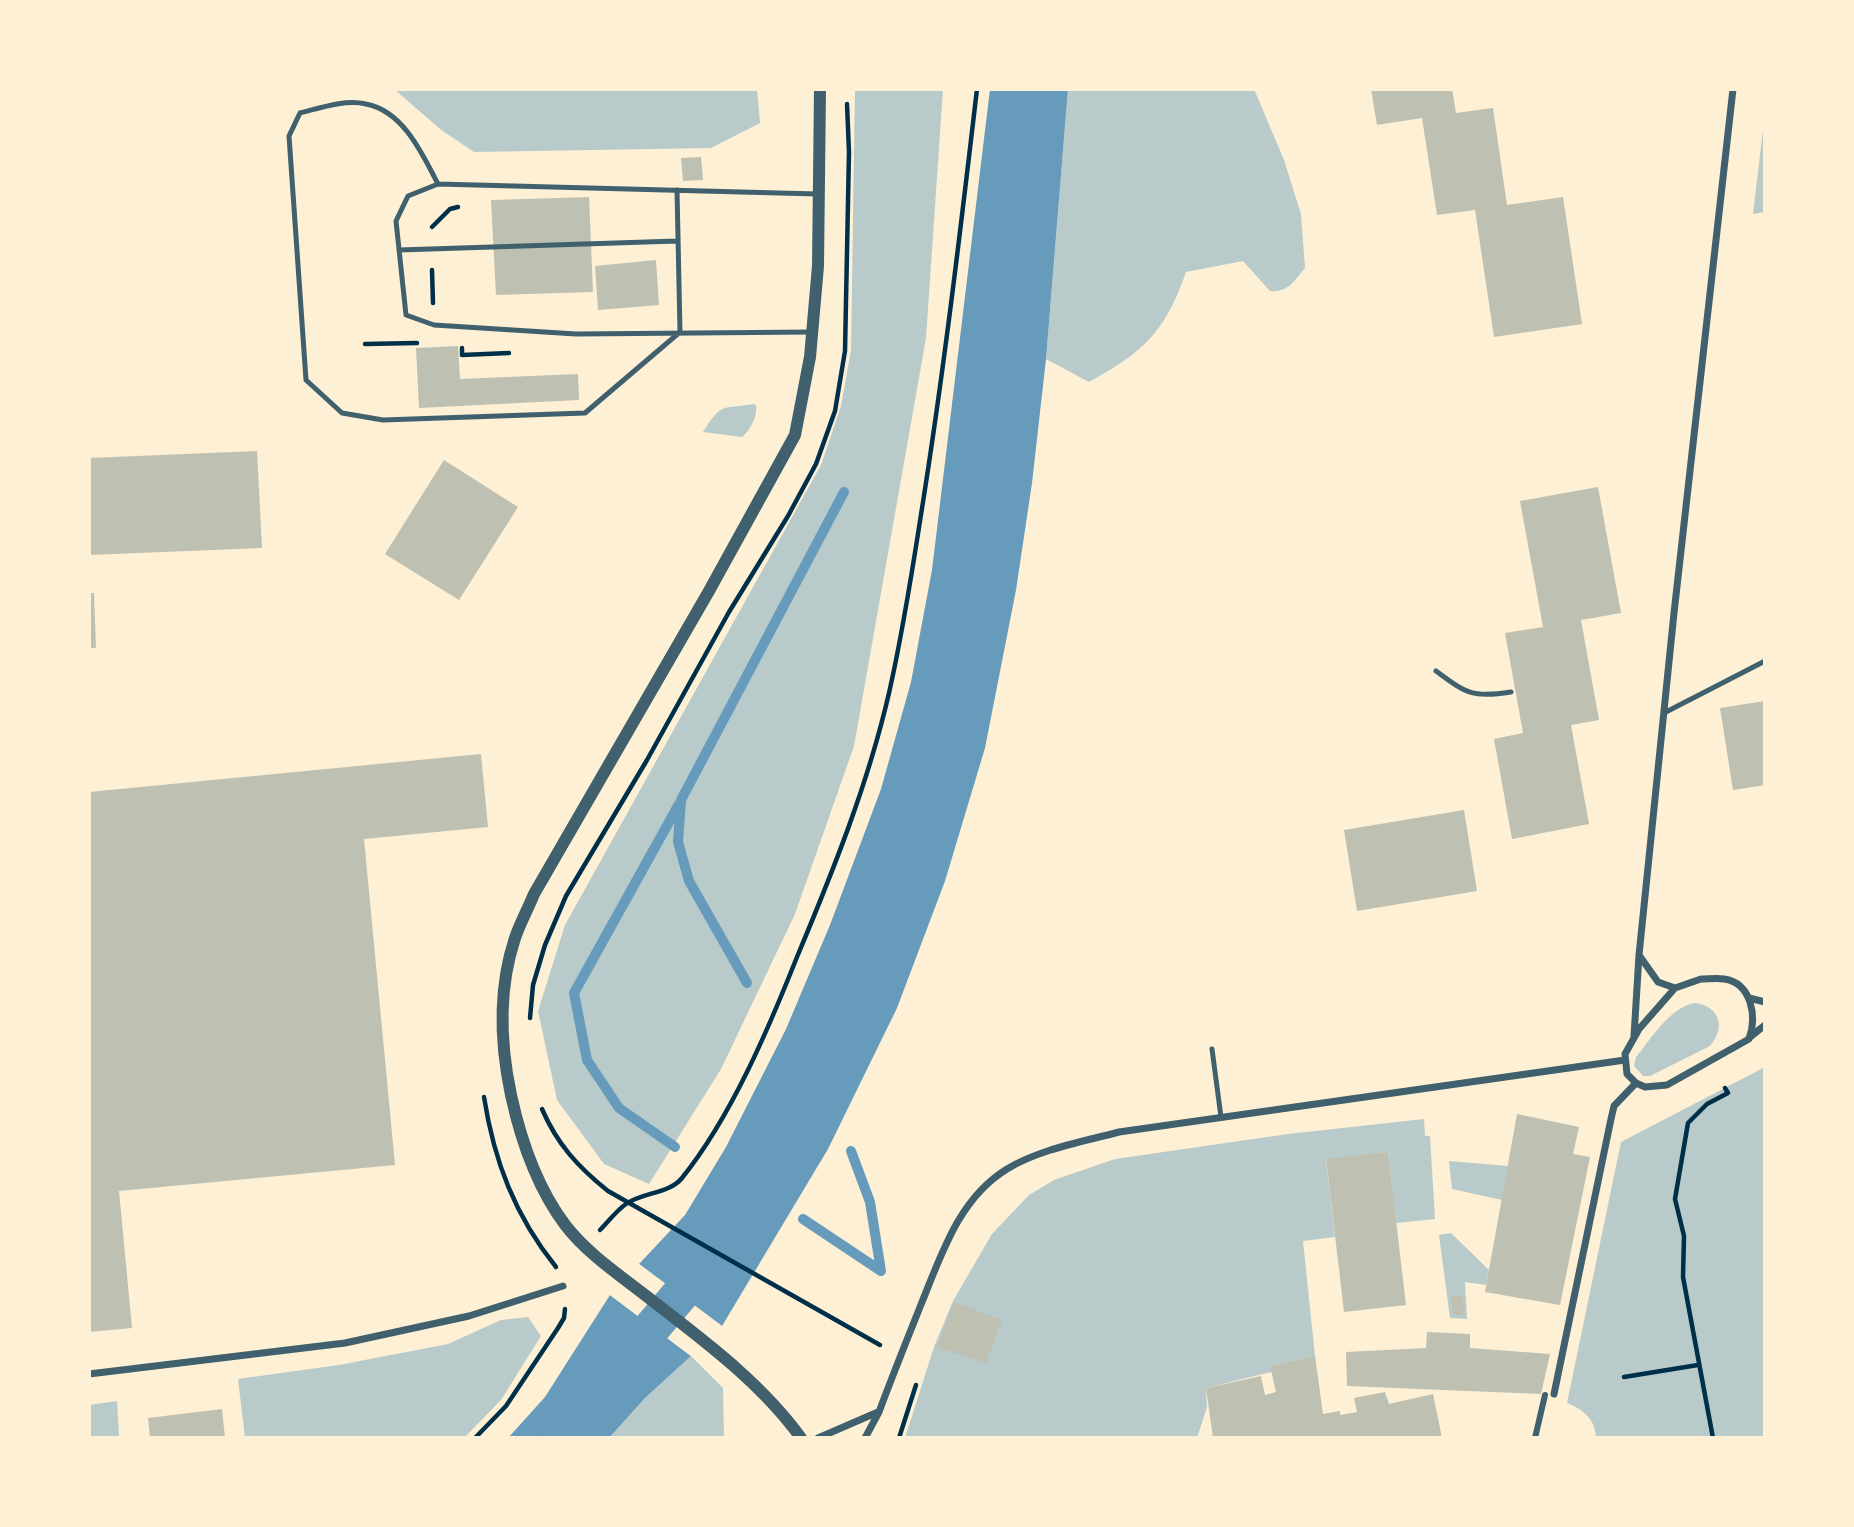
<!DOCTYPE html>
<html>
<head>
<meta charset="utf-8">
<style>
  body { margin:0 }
  #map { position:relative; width:1854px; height:1527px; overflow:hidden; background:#fdf0d5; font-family:Roboto,sans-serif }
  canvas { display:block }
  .frame { position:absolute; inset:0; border:91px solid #fdf0d5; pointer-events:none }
</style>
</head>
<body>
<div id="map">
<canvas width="1854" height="1527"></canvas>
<div class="frame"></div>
</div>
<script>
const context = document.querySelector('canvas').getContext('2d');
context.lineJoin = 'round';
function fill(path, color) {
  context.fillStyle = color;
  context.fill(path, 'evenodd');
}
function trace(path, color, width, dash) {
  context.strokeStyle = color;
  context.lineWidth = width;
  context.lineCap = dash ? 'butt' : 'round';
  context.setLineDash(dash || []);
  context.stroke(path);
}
const green = new Path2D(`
  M394,89H757L760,123L711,148L474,152L440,129Z
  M855,89H943L926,338L854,746L795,914L721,1069L649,1184L604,1164L557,1100L538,1011L565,925L821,465L841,406L851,350Z
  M1068,89H1254L1284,160L1301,214L1305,268C1294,281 1288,293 1270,291L1243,261L1186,272C1165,332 1144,352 1089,382L1046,359Z
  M1765,113V212L1753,214Z
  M753,404L756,405C758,415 750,431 742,437L703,432C723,401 721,410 753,404Z
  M1695,1003C1720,1006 1726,1028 1710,1046L1650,1076H1643L1634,1066L1636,1057C1652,1038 1670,1007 1695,1003Z
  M1765,1067V1438H1596C1596,1420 1583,1409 1567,1403L1621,1142Z
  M1424,1119L1425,1136H1430L1435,1219L1396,1223L1388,1152L1326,1160L1335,1237L1303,1241L1315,1356L1271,1366V1372L1206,1388L1207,1407L1197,1438H905L934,1347L953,1301L992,1234L1029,1195L1054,1180L1115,1159L1288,1134Z
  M1449,1161L1508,1166L1502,1200L1452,1189Z
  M1451,1233L1489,1270L1486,1285L1465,1282L1467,1319L1450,1318L1439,1235Z
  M528,1317L541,1336L501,1400L464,1438H245L238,1379L339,1365L448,1344L501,1320Z
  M691,1356L723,1388L724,1438H609L645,1398Z
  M117,1401L119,1436L89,1438V1405Z`);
const water = new Path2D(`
  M990,89H1068L1046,359L1032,483L1016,590L985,748L945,881L897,1008L828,1149L722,1326L639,1264L685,1215L726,1147L786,1029L830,925L881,789L911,682L932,570Z
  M610,1295L691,1356L645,1398L609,1438H508L545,1397Z`);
const pier = new Path2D(`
  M639,1264L722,1326L720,1329L637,1267Z
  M612,1292L694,1353V1354L691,1356L610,1295Z`);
const stream = new Path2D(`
  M747,983L689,881L678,842L681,800L844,492
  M675,1147L619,1108L587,1060L574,993L679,804
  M851,1151L870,1202L881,1271
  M803,1219L881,1271`);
const canal = new Path2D(`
  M557,1438L580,1413L698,1273L710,1254`);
const building = new Path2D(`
  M1371,89H1452L1456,113L1493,108L1507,205L1563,197L1582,324L1494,337L1475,210L1437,215L1422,118L1377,125Z
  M701,157L703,180L683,181L681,158Z
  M589,197L593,292L496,295L491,200Z
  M656,260L659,305L598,310L595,266Z
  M458,346L460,379L578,374L579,400L419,408L416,348Z
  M257,451L262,548L89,555V458Z
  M444,460L518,507L459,600L385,554Z
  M1598,487L1621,613L1581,620L1599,720L1571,725L1589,824L1512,839L1494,739L1523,733L1505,633L1543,627L1520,501Z
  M89,593H94L96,648H89Z
  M1765,701V785L1733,790L1720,708Z
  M481,754L488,827L364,839L395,1165L119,1191L132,1328L89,1332V792Z
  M1464,810L1477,891L1357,911L1344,830Z
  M1517,1114L1579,1127L1573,1154L1590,1157L1560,1305L1485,1292Z
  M1388,1152L1406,1305L1344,1312L1326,1159Z
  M1463,1296L1464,1315H1453L1451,1297Z
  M954,1302L1002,1320L986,1363L937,1347Z
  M1427,1332L1470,1334V1348L1550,1354L1541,1394L1347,1386L1346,1352L1426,1348Z
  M1315,1356L1323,1414L1340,1411V1415L1357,1412L1354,1398L1385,1392L1389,1404L1433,1394L1442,1438H1213L1206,1388L1261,1376L1265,1395L1276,1392L1270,1366Z
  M222,1409L225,1438H150L148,1418Z`);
const path = new Path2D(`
  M432,227L450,209L458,207
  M432,270L433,303
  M365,344L417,343
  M462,348V355L509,353
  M530,1018L533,985L545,945L566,896L647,760L729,612L788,516L816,464L835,411L845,351L849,152L847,104
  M484,1097C494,1161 515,1216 556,1267
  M542,1109C557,1144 578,1167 608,1191L880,1345
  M600,1230C608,1222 617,1210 626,1204C643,1192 669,1194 682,1178C731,1117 768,1030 797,957C833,871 868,784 889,693C902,636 911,579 920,521C943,378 960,234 977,89
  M1624,1377L1698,1365
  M475,1438L506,1406L558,1328L564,1318L565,1309
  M899,1438L916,1385
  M1713,1438L1683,1277L1684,1236L1675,1199L1688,1123L1707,1104L1728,1093L1725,1088`);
const service = new Path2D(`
  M438,184C422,153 403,111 366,104C345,99 320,108 300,113L289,136L306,380L342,413L383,420L585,413L680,332L677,190
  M399,250L677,241
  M812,332L576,334L434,325L406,315L396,221L408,196L438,184L817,194
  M1436,671C1467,694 1473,698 1511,692
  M1664,713L1765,661
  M1212,1049L1221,1117`);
const pedestrian = new Path2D(`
  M1535,1438L1545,1395`);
const minor = new Path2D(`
  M1639,955L1658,982L1675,988
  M1701,979C1708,979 1717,978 1724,979C1752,983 1757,1017 1749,1039L1667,1085L1645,1087L1636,1083L1627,1074L1625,1054L1639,1029L1675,988Z
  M1749,998L1765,1002
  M1634,1036L1639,955L1674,613L1733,89
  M1749,1038L1765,1025
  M89,1374L345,1343L469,1316L563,1286
  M1554,1394L1611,1119L1614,1106L1636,1083
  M818,1438L878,1412
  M865,1438L879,1412C892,1377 906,1342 920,1307C941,1256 958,1199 1007,1169C1040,1149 1082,1142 1119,1132L1625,1060`);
const tertiary = new Path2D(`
  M801,1438C760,1381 700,1338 645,1295C618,1274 587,1253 566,1226C537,1188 521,1141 511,1095C500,1043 498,989 515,938C520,923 528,909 534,894L709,591L795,435L810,357L818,266L820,89`);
fill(green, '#b9caca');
fill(water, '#669bbc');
fill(pier, '#fdf0d5');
trace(stream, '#669bbc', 10);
trace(canal, '#669bbc', 37);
fill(building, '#bec0b2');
trace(path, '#003049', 4.5);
trace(service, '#3f606c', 5);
trace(pedestrian, '#3f606c', 6);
trace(minor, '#3f606c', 7);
trace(tertiary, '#3f606c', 12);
</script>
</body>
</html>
